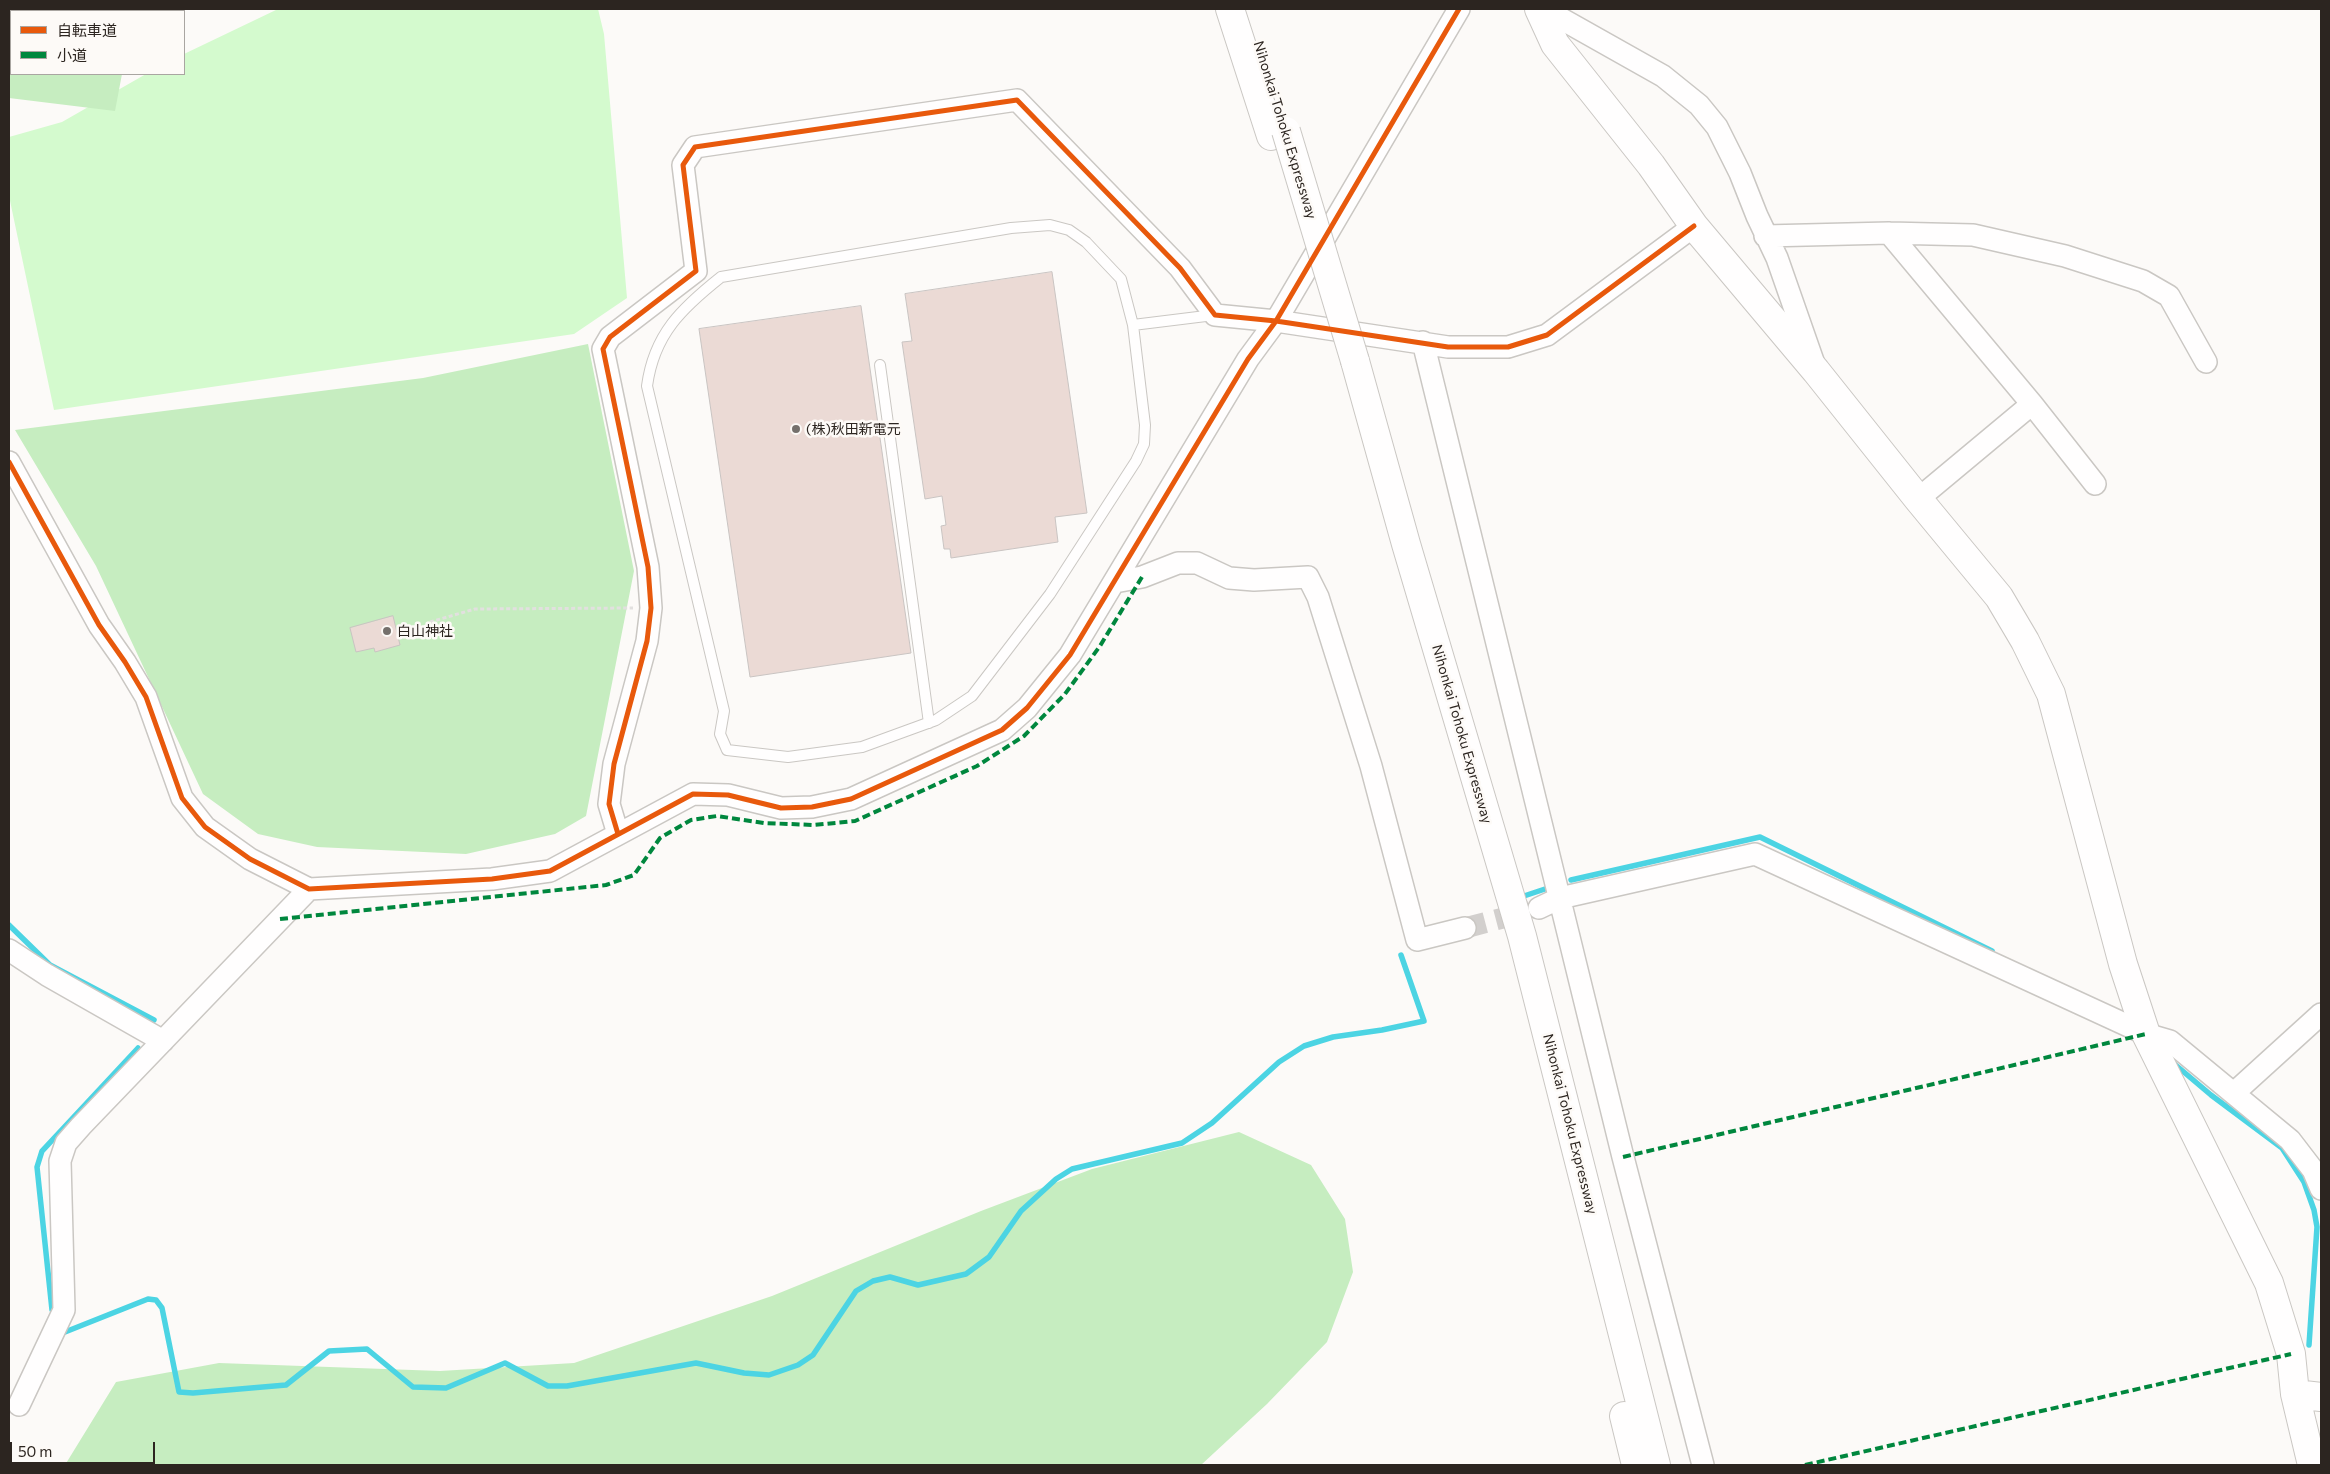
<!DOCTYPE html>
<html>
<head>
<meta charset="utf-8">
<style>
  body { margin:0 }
  #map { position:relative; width:2330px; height:1474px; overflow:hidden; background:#fcfaf8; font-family:Commissioner,"Noto Sans JP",sans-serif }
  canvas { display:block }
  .frame { position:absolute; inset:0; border:10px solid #2c2520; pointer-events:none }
  .legend { position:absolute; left:10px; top:10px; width:175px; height:65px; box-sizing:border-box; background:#fdfaf7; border:1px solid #a9a5a1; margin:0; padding:6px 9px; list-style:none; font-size:15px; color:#2c2520 }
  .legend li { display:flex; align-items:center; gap:10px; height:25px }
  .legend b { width:25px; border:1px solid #a9a5a1 }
  .scale { position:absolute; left:10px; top:1442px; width:145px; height:22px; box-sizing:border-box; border:2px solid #2c2520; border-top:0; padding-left:6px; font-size:15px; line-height:18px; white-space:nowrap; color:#2c2520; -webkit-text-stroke:4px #fdfaf7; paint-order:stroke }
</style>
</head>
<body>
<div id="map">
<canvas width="2330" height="1474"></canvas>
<div class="frame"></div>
<ul class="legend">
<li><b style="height:6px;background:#e8590c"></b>自転車道</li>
<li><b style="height:6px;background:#00873e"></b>小道</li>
</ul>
<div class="scale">50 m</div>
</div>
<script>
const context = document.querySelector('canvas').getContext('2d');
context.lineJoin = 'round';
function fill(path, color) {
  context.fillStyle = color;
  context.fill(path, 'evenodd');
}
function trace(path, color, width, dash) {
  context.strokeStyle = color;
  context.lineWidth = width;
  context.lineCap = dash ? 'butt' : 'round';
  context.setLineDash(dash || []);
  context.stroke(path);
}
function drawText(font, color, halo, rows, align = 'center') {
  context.font = font + ' Commissioner,"Noto Sans JP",sans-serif';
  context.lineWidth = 5;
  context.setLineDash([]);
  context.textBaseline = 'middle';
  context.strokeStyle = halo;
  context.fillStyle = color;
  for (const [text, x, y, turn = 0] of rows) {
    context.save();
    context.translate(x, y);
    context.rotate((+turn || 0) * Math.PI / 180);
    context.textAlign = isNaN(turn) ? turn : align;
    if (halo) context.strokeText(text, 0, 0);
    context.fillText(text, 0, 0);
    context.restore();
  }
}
const green = new Path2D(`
  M278,9H598L604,34L627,298L574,334L54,410L9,196V137L62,122L146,74H184V54Z`);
const forest = new Path2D(`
  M9,9H141L140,11H11V74H122L115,111L9,98Z
  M588,344L634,571L586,816L555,834L466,854L317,847L258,834L203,794L96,566L15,430L423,378Z
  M1239,1132L1311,1165L1345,1219L1353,1272L1327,1342L1267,1404L1201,1465H65L116,1382L219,1363L440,1371L574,1363L772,1296L981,1211L1092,1169Z`);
const stream = new Path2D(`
  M1571,880L1760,837L1992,951
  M1518,898L1545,889
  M9,925L50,965L154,1020
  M2172,1062L2211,1095L2282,1148L2304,1182L2314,1210L2317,1227L2309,1345
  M52,1310L37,1167L42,1151L138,1048
  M65,1332L148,1299L156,1300L162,1308L179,1392L193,1393L286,1385L329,1351L367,1349L413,1387L446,1388L505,1363L548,1386H567L696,1363L744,1373L769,1375L798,1365L813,1355L856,1291L873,1281L890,1277L918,1285L966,1274L989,1257L1021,1211L1056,1179L1072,1169L1182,1143L1212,1123L1279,1062L1304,1046L1333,1037L1382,1030L1424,1021L1401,955`);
const building = new Path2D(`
  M1052,272L1087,513L1055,517L1058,542L951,558L950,549H944L941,526L946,525L942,496L925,499L902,342L912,341L905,294Z
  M861,306L911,653L750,677L699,329Z
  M393,616L400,645L375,652L374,648L356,652L350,628Z`);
const streetTunnel = new Path2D(`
  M1465,928L1530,911`);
const path = new Path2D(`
  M430,622L475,609L633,608`);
const lane = new Path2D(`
  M1133,325L1121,279L1086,242L1069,230L1050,225L1011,228L721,277C682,308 654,334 647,386L724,711L720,734L727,750L788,757L862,747L936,720L972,696L1050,594L1136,461L1144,444L1145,425L1133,325L1214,315
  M880,365L929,723`);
const street = new Path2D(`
  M1544,9L1663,76L1699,105L1717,127L1740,173L1757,216L1777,258L1813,361
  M1889,233L2032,404L2095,484
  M1765,236L1889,233L1973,235L2065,256L2143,281L2169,296L2206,362
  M1423,342L1623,1157L1703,1465
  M9,462L99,625L125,662L146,697L182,798L205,827L250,859L309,889L492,879L550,871L693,794L728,795L781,808L812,807L851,799L1002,730L1027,708L1070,655L1248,359L1276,321L1459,9
  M1918,499L2032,404
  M1115,582L1142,577L1178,563H1197L1229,578L1254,580L1308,577L1318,597L1371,766L1417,940L1465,928
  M618,834L609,804L614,764L647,641L651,608L648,567L603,349L610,337L696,271L683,165L695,147L1017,100L1180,268L1215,315L1276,321L1448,347H1508L1547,335L1694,226
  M1539,908L1560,898L1755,854L2146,1034L2170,1041L2290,1140L2313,1170L2321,1189
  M9,950L47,975L163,1041
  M2234,1093L2321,1014
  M19,1405L64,1310L60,1161L66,1143L81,1126L309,889`);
const secondary = new Path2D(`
  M1539,9L1555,44L1651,165L1694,226L1816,371L1918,499L1999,597L2025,641L2051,694L2123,964L2146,1034L2269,1283L2291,1354L2295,1394L2312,1465
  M2295,1394L2321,1397`);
const highway = new Path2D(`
  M1230,9L1271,136
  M1355,361L1406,544L1522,936L1656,1465
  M1624,1416L1636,1465`);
const highwayBridge = new Path2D(`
  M1286,131L1355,361`);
const quiet = new Path2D(`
  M133,11L135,9
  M9,45H11
  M280,919L606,885L634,875L660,838L691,820L717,816L764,823L814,825L855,821L977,766L1024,736L1065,694L1100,646L1142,577
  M1623,1157L2146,1034
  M1805,1465L2291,1354`);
const cycleway = new Path2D(`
  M9,462L99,625L125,662L146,697L182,798L205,827L250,859L309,889L492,879L550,871L693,794L728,795L781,808L812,807L851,799L1002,730L1027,708L1070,655L1248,359L1276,321L1459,9
  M618,834L609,804L614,764L647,641L651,608L648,567L603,349L610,337L696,271L683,165L695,147L1017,100L1180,268L1215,315L1276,321L1448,347H1508L1547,335L1694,226`);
const markers = [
  [796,429,5,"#75706c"],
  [387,631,5,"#75706c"]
];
const streetNames = [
  ["Nihonkai Tohoku Expressway",1285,130,73],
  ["Nihonkai Tohoku Expressway",1462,734,74],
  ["Nihonkai Tohoku Expressway",1570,1124,76]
];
const poiNames = [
  ["(株)秋田新電元",806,429],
  ["白山神社",397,631]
];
fill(green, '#d4face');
fill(forest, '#c6edc0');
trace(stream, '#4cd4e3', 5.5);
fill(building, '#ebdad5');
trace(building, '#c9c4c2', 1);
trace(streetTunnel, '#d2cfcd', 21, [21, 11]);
trace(lane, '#cac7c3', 12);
trace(street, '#cac7c3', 24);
trace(secondary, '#cac7c3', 30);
trace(highway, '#cac7c3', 30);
trace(path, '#e2e0df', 3, [4, 2.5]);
trace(lane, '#fffefe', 10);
trace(street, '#fffefe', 21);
trace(secondary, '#fffefe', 28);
trace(highway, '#fffefe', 28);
trace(highwayBridge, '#cac7c3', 30, []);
trace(highwayBridge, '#fffefe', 28);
trace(quiet, '#00873e', 4, [8, 4]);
trace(cycleway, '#e8590c', 5);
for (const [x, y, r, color] of markers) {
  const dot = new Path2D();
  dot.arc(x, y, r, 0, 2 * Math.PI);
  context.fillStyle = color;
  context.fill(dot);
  trace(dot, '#fdfaf7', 2);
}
drawText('14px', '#2c2520', '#fdfaf7', streetNames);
drawText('14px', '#2c2520', '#fdfaf7', poiNames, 'left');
</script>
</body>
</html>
